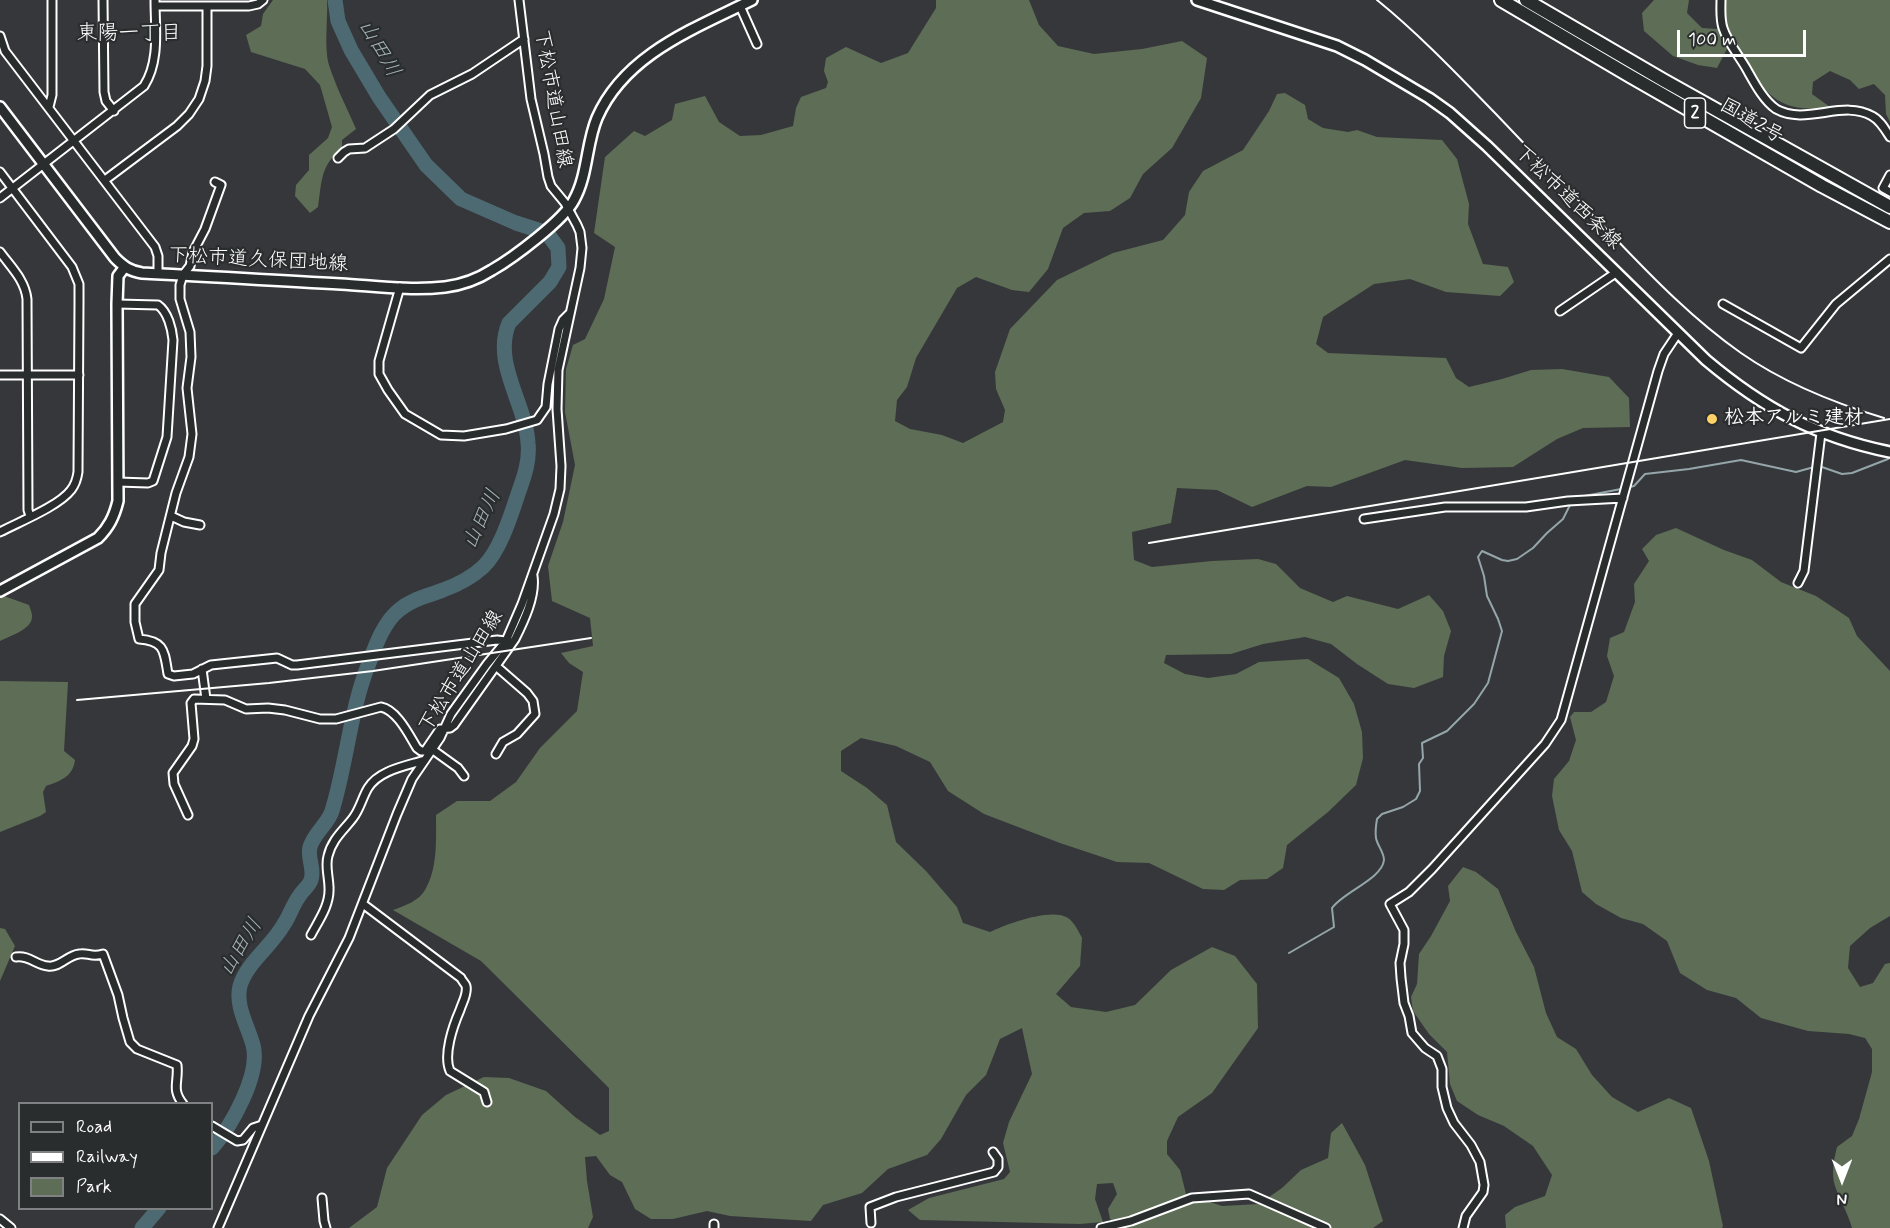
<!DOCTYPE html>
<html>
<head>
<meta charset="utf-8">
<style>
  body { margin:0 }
  #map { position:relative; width:1890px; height:1228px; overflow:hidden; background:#36373b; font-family:Mynerve,sans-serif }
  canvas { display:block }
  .legend { position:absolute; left:18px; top:1102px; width:195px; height:108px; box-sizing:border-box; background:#2a2d2e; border:2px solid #7f8182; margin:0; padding:8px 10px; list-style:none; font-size:18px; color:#fff }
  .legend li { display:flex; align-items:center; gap:12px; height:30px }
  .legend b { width:30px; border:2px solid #7f8182 }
  .north { position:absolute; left:1812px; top:1150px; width:60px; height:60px; -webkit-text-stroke:4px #2a2d2e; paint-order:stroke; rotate:180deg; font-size:16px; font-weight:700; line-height:24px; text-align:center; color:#fff }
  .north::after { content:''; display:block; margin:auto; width:21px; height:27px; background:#fff; clip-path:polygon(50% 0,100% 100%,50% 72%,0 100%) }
  .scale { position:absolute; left:1677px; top:30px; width:129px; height:27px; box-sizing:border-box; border:3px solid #fff; border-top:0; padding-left:8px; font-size:18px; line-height:21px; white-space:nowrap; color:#fff; -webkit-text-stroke:4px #2a2d2e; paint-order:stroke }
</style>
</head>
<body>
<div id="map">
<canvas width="1890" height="1228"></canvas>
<ul class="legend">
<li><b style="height:8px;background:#2a2d2e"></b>Road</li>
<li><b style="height:8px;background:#fff"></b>Railway</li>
<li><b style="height:16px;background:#5e6d55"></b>Park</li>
</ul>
<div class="north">N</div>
<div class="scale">100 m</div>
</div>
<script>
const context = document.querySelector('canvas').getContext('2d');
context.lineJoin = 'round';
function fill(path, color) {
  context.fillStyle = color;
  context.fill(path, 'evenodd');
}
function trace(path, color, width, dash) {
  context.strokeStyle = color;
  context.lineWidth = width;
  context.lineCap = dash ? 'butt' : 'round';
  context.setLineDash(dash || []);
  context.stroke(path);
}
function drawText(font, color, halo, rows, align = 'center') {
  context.font = font + ' Mynerve,"Klee One",sans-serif';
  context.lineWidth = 4.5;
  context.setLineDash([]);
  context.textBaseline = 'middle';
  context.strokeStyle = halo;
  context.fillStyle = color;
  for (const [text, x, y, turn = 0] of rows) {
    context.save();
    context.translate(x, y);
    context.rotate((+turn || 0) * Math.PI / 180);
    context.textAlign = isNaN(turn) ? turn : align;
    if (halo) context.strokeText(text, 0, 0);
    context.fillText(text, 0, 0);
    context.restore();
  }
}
const green = new Path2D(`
  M273,0H327C328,19 324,48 329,65C336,87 347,108 356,129L342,140V148C320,166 322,181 318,207L310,213L295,196L296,185L309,170V155L328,138L332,127L320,85L305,69L251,52L246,35L261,26L263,14Z
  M936,0H1029L1039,25L1058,46L1094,54L1142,49L1182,41L1207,58L1201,98L1172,148L1143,174L1130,198L1110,211L1084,213L1063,228L1048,269L1029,292L1012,290L976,277L957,288L916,358L907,387L897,400L895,421L910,429L942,435L963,443L1003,422L1005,410L996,389L995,372L1010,329L1057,280L1113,253L1163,240L1185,215L1189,192L1203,171L1243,150L1269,111L1277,94L1285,93L1305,105L1308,119L1323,128L1348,132L1357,130L1377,137L1442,140L1457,159L1469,204L1468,224L1483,264L1508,267L1514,282L1500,296L1446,292L1410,279L1374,284L1323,317L1316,344L1328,353L1446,358L1456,378L1469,387L1502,379L1531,370L1562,369L1609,377L1629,398L1630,427L1583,428L1557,439L1513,467L1462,468L1405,460L1331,487L1307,486L1252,507L1217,490L1177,488L1171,523L1132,532L1134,560L1152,567L1212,561L1258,559L1276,564L1300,588L1333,602L1347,596L1398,609L1429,595L1443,611L1451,631L1444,656L1443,677L1414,688L1388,684L1357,664L1331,644L1305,637L1263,644L1231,654L1166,655L1164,663L1185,674L1208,678L1236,674L1259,662L1308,659L1339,678L1354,704L1362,732L1363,758L1356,785L1328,812L1287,845L1283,868L1267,879L1240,880L1224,890L1203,889L1149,863L1117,862L1060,843L984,814L948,791L930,762L896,746L861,738L841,751V771L867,788L887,805L896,842L926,871L957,907L963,923L990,932C1006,924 1052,907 1068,918C1074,922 1079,932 1082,938L1080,966L1056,994L1071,1007L1106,1012L1135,1005L1171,970L1212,947L1235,956L1257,984L1258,1028L1212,1093L1178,1117L1167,1141V1154L1180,1170L1186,1194L1222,1206L1259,1204L1282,1188L1301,1170L1328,1158L1331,1133L1342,1123L1365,1165L1383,1221L1373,1228H1124L1110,1219L1108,1209L1117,1194L1113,1183L1097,1184L1095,1199L1103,1222L1080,1224L920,1220L908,1210L929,1198L1004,1179L1010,1172L1003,1143L1009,1122L1032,1074L1022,1028L1000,1039L986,1075L966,1095L941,1139L927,1155L888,1169L862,1193L823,1205L811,1221L730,1216L707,1211L673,1219H651L635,1209L622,1182L610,1175L596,1156L585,1157L587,1181L593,1217L588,1228H349L377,1207L387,1168L422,1115L446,1095L484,1077L509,1078L546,1091L575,1117L600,1135L609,1131V1088L481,961L393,910C404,906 419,901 425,890C438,868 436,839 436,815L457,801H490L516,782L540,748L577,711L583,672L569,663L561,653L593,646L590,618L552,601L548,566L563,522L575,465L565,412L566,369L573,345L585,339L604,299L615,247L594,233L605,157L634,131L645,136L672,120L675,104L705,96L719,122L740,136L761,135L793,126L796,108L801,97L826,88L828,82L824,71L826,58L846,47L881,63L908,53L936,8Z
  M1654,0H1689L1687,13L1702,28L1717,29L1726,21L1724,0H1890V122L1886,114L1885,95L1874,84L1859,89L1850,80L1830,71L1813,82L1812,94L1830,107C1777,115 1763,92 1739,50L1727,49L1717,68L1698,65L1673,56L1644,31L1642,13Z
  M1676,528L1724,550L1752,560L1781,582L1816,596L1849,618L1857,636L1890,671V916L1870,928L1850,946L1848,968L1860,987L1873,983L1885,964L1890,963V1228H1852C1848,1213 1840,1201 1835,1186C1831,1174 1834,1159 1837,1147L1852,1136L1859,1119L1872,1072V1049L1865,1038L1849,1034L1808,1031L1761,1018L1736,998L1707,990L1680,973L1667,941L1643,924L1621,918L1596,904L1582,892L1572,851L1559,830L1552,796L1554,779L1569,761L1576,740L1570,717L1574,712H1591L1606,702L1614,676L1607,656L1610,638L1624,632L1635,602L1634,584L1649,561L1642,549L1656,535Z
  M4,596L29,605C30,609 32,612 32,616C33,629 10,636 0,641V598Z
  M0,681L68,682L64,751L75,760C73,777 60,781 46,786L43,792L46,812L40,816L0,832Z
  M1463,867L1476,872L1498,889L1516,932L1534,967L1546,1013L1557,1037L1576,1049L1592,1075L1612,1097L1638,1112L1669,1098L1691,1108L1709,1161L1723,1226L1722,1228H1506L1505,1215L1515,1207L1545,1196L1552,1175L1533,1146L1504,1126L1478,1115L1457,1101L1450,1084L1447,1052L1429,1034L1413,1011L1411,997L1417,984L1419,954L1431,936L1450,901L1448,886Z
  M0,928L5,929L15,946L0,981Z`);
const stream = new Path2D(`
  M1819,466L1842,474L1852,473L1888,459
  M1630,487L1634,486L1645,474L1689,469L1741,460L1796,472L1814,467
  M1574,498L1621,489
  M1289,953L1334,927L1332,908C1343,892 1382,879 1384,860C1384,852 1377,845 1376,838C1375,832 1376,825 1377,819L1382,814L1403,807L1416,799L1420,791L1419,764L1423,758L1422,743L1447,731L1474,704L1488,683L1502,631L1498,619L1487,596L1484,576L1478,557L1482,551L1502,560L1508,561L1517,559L1533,548L1547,533L1563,519L1570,505`);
const river = new Path2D(`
  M212,1148C231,1127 261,1074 253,1045C248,1026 235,1006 240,986C247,962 272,946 284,924C290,915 293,904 300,895C303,890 309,886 311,880C315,869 307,858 310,847C314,833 328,824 332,811C347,762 350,710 369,663C376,644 384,622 399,610C412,599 428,596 443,590C457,585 472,577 483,567C500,551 511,515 518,494C524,477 530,461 528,443C526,404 492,363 509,323L550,282L559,267L558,248L547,233L516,223L461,199L426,165L379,97L351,50L338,21L335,0
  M142,1228L159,1208`);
const street = new Path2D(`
  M103,0L104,92L106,101L114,111
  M1721,0C1721,9 1720,19 1723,28C1727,41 1739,56 1746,68C1754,82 1763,100 1776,109C1806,126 1843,99 1872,116C1880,120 1885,129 1890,137
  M155,6H249L258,4L263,0
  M740,6L757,44
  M0,36L5,51L155,247L158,256V274
  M49,107L52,95V0
  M338,158L344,152L349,149L365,148L394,129L430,95L472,74L524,39
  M0,172L72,267L79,284V302L78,472C77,479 75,485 71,490C59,506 19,522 0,532
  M1890,175L1883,188L1890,192
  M105,180L177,126L189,114L199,99L205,81L207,66V6
  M215,182L221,185L205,229L193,252L190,266L183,275L180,285V299L190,332L191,357L187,388L192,434L189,457L176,493L161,553L159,570L135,604V622L139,639C165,641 164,651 168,674L174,676L193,674L211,665L277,658L292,665H297L497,640L506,641
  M0,198L144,86C160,61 155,29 155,0
  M0,252C11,267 25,280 27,299L28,510L30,516
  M400,287L379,361V374L388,390L405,414L441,435L464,436L506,429L537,420L546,407L548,384L559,329L563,320L569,314
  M117,304L158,305C168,312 172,329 173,340L167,437L153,481L148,483L118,482
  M1723,304L1801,348L1836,304L1890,259
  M1560,311L1617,272
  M0,375H79
  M171,516L184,522L200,525
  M1364,519L1445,507H1526L1568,501L1623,498
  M1798,583L1804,571L1821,433
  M496,666L527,693L533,701L535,714L517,734L503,742L496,754
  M202,669L206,699
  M433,750L458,768L464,776
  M188,815L174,784L173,773L192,746L194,739L191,703L194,699L225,700L246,709L268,708L285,710L320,719H336L381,707C397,710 409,735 417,748L421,751H425L440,729L450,728L454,725L515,639C524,621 536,596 533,576
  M363,904L461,978C462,981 465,983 466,986C468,994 462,1003 460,1010C453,1026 443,1055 450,1071L484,1092L487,1102
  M311,935C319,920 330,905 329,888C329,877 325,866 328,856C332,839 344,830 353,818C360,809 362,798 368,788C379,770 406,766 425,760
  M16,957C29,955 36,965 48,966C59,968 68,955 79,954C88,952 91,958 103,954L118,995L123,1018L130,1042L137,1049L177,1065C179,1082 171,1089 183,1104
  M212,1126L237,1141L243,1140L253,1128L262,1125
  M322,1198L324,1221L326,1228
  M0,1219L11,1228
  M871,1223L870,1207L896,1197L994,1172L998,1167V1159L993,1152
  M714,1224V1228
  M218,1228L309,1016L349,938L397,814L412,779L440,738L451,714L487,664L506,641L522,604L554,514L560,489L561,466L557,409L558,370L580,268L582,248L580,232L577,225L565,203L551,186L548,177L544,154L531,99L519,0
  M1101,1228L1131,1221L1192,1198L1249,1194L1326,1228
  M1463,1228L1466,1216L1483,1192L1484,1185L1480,1162L1471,1145L1454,1123L1447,1108L1442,1087V1069L1437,1056L1425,1048L1412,1033L1409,1016L1404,1003L1401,978L1400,963L1404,944V930L1390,904L1409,892L1432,869L1545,744L1561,720L1658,371L1664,354L1678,333`);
const secondary = new Path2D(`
  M1197,0L1337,46L1365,60L1429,98L1450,113L1487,146L1706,360C1763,408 1816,437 1890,452
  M0,107L115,258C124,267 130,271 142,273C209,276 275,281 341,284C375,286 411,291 445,287C461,285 478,279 492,270C513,258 564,220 574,200C588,175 586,144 597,118C625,54 694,29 752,0
  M0,591L98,538C109,527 114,517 118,501L117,304L118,276L124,268`);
const highway = new Path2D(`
  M1501,0L1630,76L1822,186L1890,222
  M1526,0L1663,80L1890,207`);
const rail = new Path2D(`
  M1377,0C1419,34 1457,74 1495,113C1534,154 1574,196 1614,237C1653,278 1694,320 1741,353C1784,383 1834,403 1884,418
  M1149,543L1890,419
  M77,700L269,683L373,671L591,638`);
const markers = [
  [1712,419,6,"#ffd166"]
];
const shields = [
  [1695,113,21]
];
const shieldNames = [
  ["2",1695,113]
];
const streetNames = [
  ["下松市道山田線",552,99,80],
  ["国道2号",1751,122,30],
  ["下松市道西条線",1567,198,44],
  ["下松市道久保団地線",258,261,3],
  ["下松市道山田線",462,672,-58]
];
const poiNames = [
  ["松本アルミ建材",1724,419]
];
const neighbourhoodNames = [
  ["東陽一丁目",129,35]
];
const waterNames = [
  ["山田川",378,49,60],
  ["山田川",483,520,-65],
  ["山田川",242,948,-59]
];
fill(green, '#5e6d55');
trace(stream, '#94a6aa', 2);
trace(river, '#4d6a72', 15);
trace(street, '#fff', 11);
trace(secondary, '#fff', 14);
trace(highway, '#fff', 16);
trace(street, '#2a2d2e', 7);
trace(secondary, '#2a2d2e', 9);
trace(highway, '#2a2d2e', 12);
trace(rail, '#fff', 2);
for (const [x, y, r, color] of markers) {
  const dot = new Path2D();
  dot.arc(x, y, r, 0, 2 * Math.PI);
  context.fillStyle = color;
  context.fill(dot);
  trace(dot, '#2a2d2e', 2);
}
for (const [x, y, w] of shields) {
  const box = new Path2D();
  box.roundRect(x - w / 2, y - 15, w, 30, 4.5);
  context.fillStyle = '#2a2d2e';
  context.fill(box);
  trace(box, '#fff', 1.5);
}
drawText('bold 18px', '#fff', null, shieldNames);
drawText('20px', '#fff', '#2a2d2e', streetNames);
drawText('bold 20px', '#fff', '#2a2d2e', poiNames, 'left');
drawText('21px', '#fff', '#2a2d2e', neighbourhoodNames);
drawText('italic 21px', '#a6b4b8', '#2a2d2e', waterNames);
</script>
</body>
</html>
